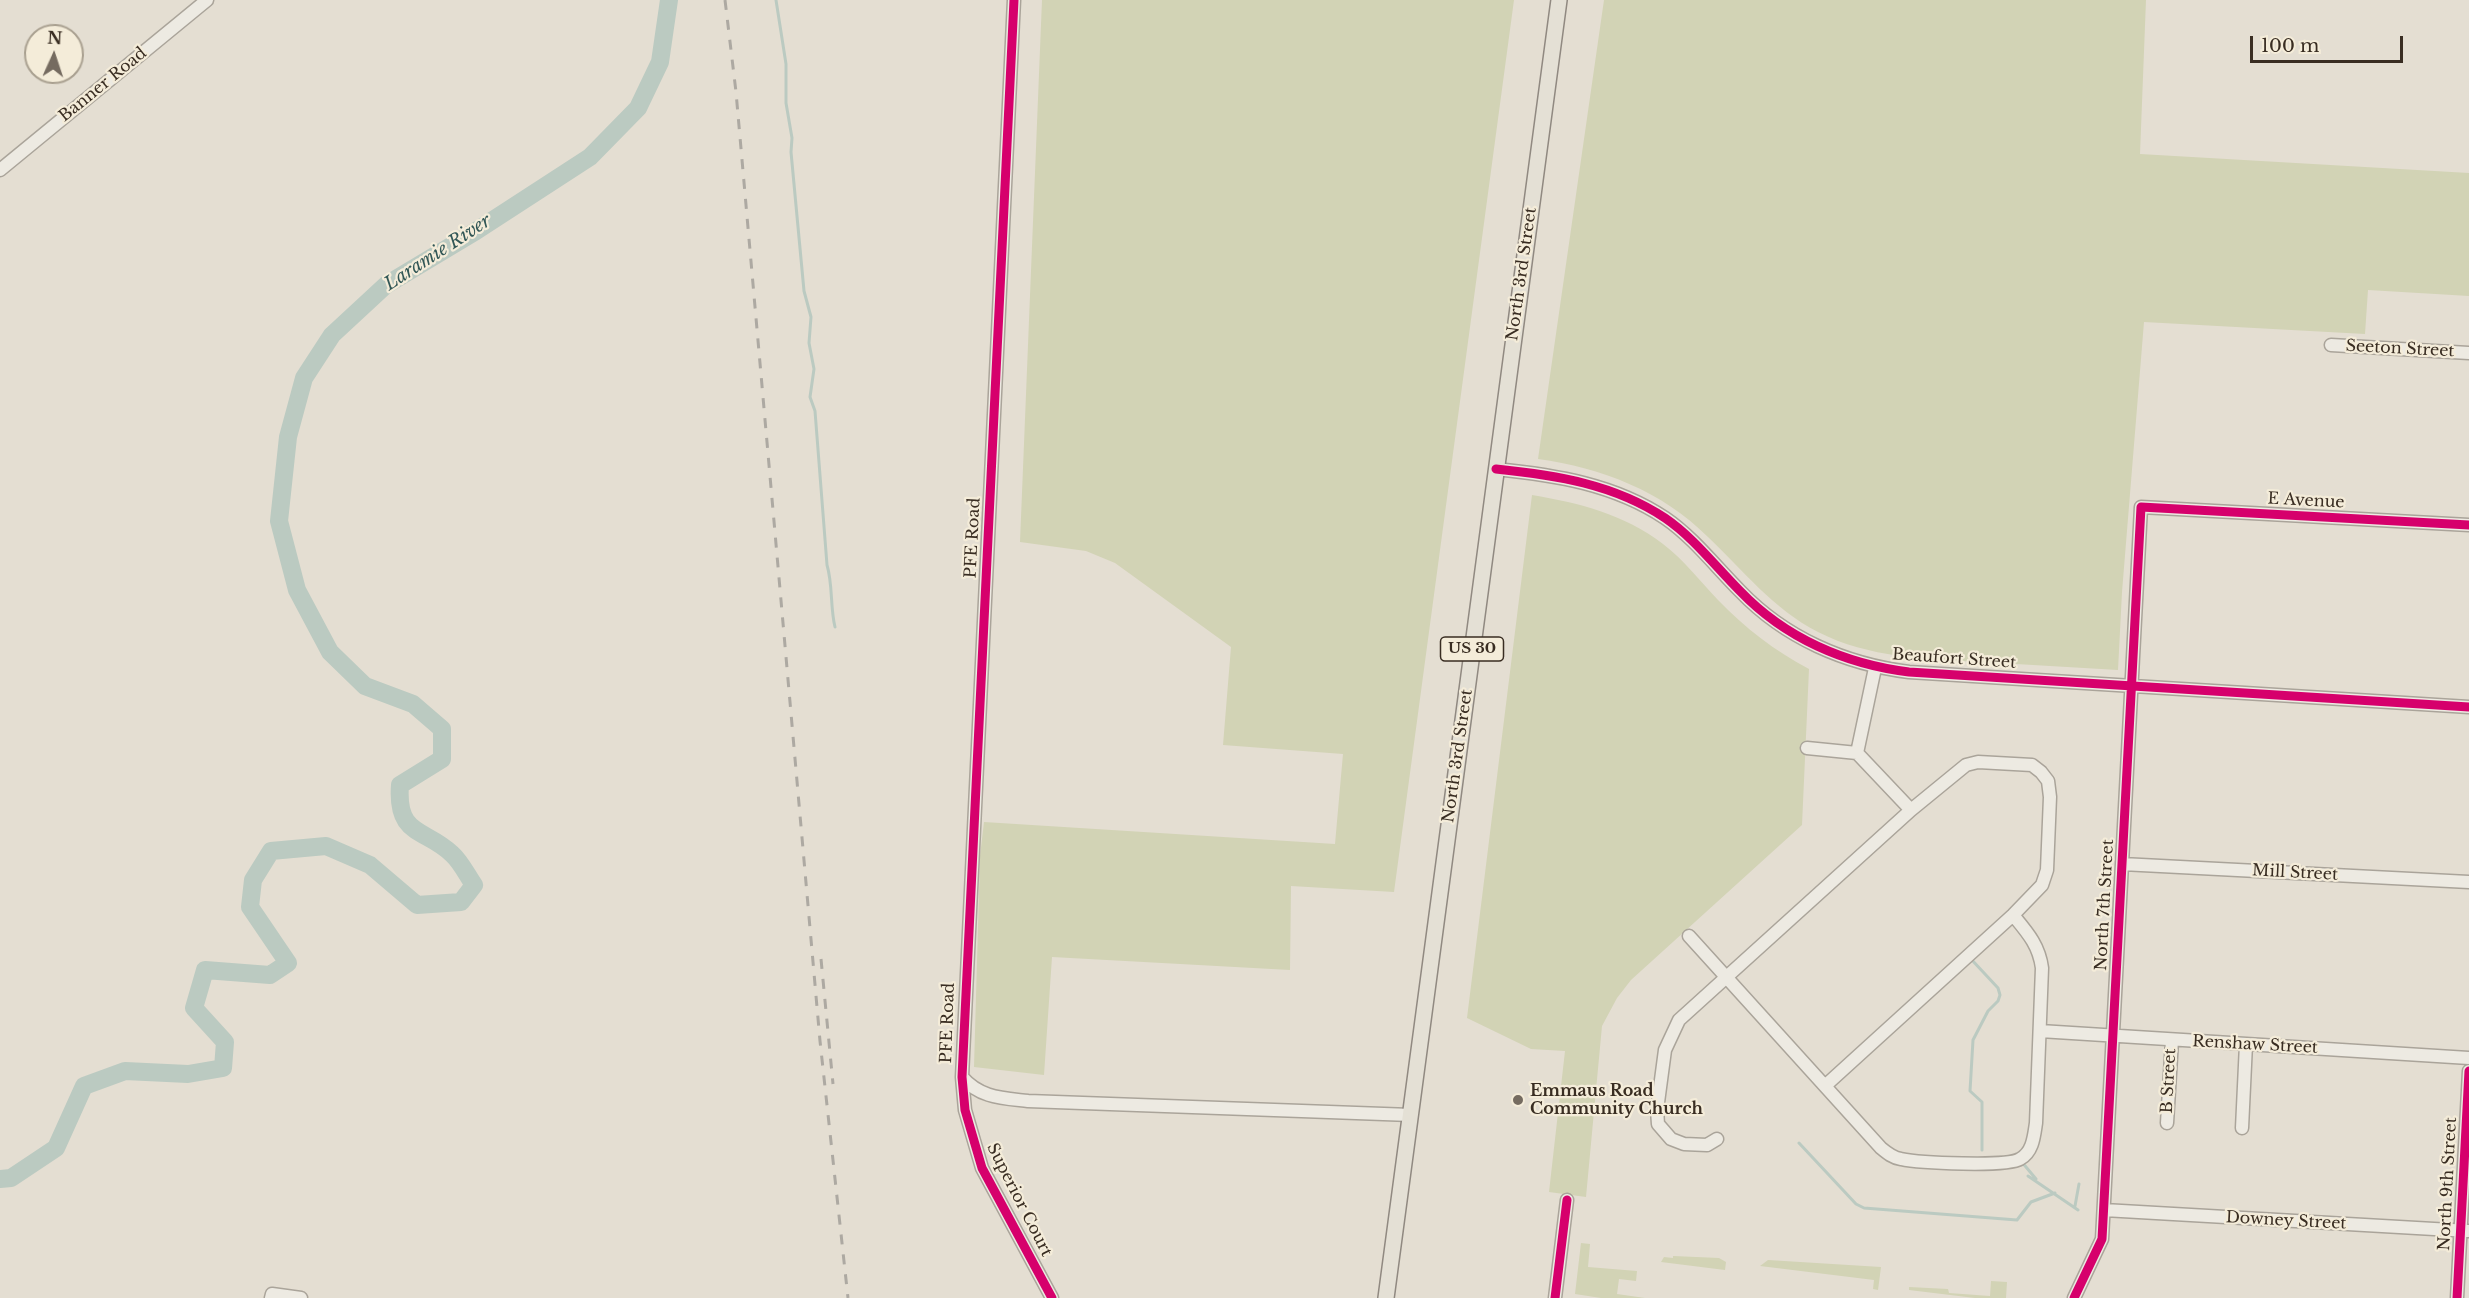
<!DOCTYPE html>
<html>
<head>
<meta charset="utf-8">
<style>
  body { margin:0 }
  #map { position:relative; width:2469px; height:1298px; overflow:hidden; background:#e4ded2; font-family:"Libre Baskerville",serif }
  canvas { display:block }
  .north { position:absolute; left:24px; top:24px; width:60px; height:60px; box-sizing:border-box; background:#f4ecd9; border:2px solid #a9a090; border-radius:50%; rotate:3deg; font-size:16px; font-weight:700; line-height:24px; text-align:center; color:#392d22 }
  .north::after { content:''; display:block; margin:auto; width:21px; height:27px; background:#756b60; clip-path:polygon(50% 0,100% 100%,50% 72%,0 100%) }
  .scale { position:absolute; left:2250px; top:36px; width:153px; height:27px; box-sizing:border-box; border:3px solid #392d22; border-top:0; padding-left:8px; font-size:18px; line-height:21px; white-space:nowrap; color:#392d22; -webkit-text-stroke:4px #f4ecd9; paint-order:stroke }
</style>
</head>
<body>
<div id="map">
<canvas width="2469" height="1298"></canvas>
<div class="north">N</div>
<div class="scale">100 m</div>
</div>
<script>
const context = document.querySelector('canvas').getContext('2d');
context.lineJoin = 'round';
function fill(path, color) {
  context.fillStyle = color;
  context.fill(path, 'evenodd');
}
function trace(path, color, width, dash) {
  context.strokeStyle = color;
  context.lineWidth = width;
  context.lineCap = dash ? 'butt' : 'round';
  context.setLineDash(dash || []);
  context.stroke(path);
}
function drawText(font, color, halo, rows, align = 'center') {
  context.font = font + ' "Libre Baskerville",serif';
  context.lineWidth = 4.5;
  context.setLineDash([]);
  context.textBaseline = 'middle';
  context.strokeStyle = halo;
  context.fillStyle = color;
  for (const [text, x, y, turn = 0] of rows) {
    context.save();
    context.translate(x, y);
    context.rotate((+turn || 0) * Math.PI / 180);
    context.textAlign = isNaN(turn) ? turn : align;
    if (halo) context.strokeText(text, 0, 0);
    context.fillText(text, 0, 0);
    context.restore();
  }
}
const green = new Path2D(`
  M1042,0H1514L1394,892L1291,886L1290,970L1052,957L1044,1075L974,1067L980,856L984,822L1335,844L1343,754L1223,745L1231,647L1115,563L1086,551L1020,542Z
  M1604,0H2146L2140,154L2469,173V296L2368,290L2365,334L2144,322L2122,592L2118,670C2073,667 2027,665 1982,662C1926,659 1869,658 1818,632C1773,609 1744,571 1708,537C1662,491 1602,468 1538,459Z
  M1532,495C1579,503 1624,514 1663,544C1684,560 1700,581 1718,600C1745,628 1775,651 1809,669L1802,825L1631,980L1617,998L1602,1026L1586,1197L1549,1192L1565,1051L1531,1049L1467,1018Z
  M1581,1243L1590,1244L1588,1267L1637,1271L1636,1281L1619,1279L1617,1294L1645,1298H1601L1575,1294Z
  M1673,1256L1719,1258L1726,1262L1725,1270L1661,1262L1664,1257L1673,1258Z
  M1768,1260L1881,1267L1878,1290L1873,1289L1874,1280L1760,1266Z
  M1991,1281L2007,1282L2006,1298H1975L1909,1290V1287L1948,1289L1949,1293L1990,1296Z`);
const stream = new Path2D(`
  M776,0L786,64V103L792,138L791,152L804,291L811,317L809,343L814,369L810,397L815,411L827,565C833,585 830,607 835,627
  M1971,959L1998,988L2000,995L1998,1001L1988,1011L1973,1040L1970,1091L1982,1102V1150
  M1799,1143L1856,1204L1864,1208L2017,1220L2031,1202L2055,1193
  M2021,1161L2036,1179
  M2028,1176L2078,1210
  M2075,1206L2079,1184`);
const river = new Path2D(`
  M0,1179L11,1178L56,1148L84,1086L125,1071L188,1074L223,1068L225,1042L194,1008L205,970L270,975L288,963L250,907L253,880L271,851L326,846L370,865L417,905L461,902L474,885C467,875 461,862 452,854C425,828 396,837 400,785L442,759V729L413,704L365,686L330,652L297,590L279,521L288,437L304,378L332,335L386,285L476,231L590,157L638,108L660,62L669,0`);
const minor = new Path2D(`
  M1014,0L962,1077L965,1110L982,1168L1052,1298
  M0,170L207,0
  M2331,345L2469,353
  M1496,469C1555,475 1614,484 1665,518C1693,537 1716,567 1740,591C1785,638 1845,664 1909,672L2469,707
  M1807,748L1857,753L1911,810
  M1857,753L1875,668
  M2122,864L2469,882
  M1689,936L1881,1148C1887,1153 1893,1158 1901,1159C1919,1163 2007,1167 2020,1159C2033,1152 2034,1136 2036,1123L2042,968C2039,945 2027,932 2013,915
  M2040,1031L2469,1058
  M962,1077C980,1098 1002,1098 1028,1101L1411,1115
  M2167,1123L2172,1040
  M2242,1128L2246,1044
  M1717,1139L1707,1145L1684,1144L1671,1139L1658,1124L1657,1110L1665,1050L1679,1020L1911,810L1966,765L1978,762L2032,765L2041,772L2048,781L2050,797L2047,870L2042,885L2013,915L1826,1085
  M2104,1210L2469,1231
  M271,1298L272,1294L301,1298
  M1555,1298L1567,1200
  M2074,1298L2102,1239L2141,507L2469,525
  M2457,1298L2469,1071`);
const major = new Path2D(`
  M1386,1298L1559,0`);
const rail = new Path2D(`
  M725,0L736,92L820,1041L848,1298
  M821,959L833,1084`);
const cycleway = new Path2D(`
  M1014,0L962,1077L965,1110L982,1168L1052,1298
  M1496,469C1555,475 1614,484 1665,518C1693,537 1716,567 1740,591C1785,638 1845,664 1909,672L2469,707
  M1555,1298L1567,1200
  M2074,1298L2102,1239L2141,507L2469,525
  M2457,1298L2469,1071`);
const markers = [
  [1518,1100,6,"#756b60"]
];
const shields = [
  [1472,649,63]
];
const shieldNames = [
  ["US 30",1472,649]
];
const streetNames = [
  ["Banner Road",103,85,-39],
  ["North 3rd Street",1522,274,-82],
  ["Seeton Street",2400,349,3],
  ["E Avenue",2306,501,3],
  ["PFE Road",973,538,-87],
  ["Beaufort Street",1954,659,4],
  ["North 3rd Street",1458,756,-82],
  ["Mill Street",2295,873,3],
  ["North 7th Street",2105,905,-87],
  ["PFE Road",948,1023,-88],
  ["Renshaw Street",2255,1045,3],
  ["B Street",2169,1081,-87],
  ["North 9th Street",2448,1184,-87],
  ["Superior Court",1019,1200,63],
  ["Downey Street",2286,1221,3]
];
const poiNames = [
  ["Emmaus Road",1530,1091],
  ["Community Church",1530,1109]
];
const waterNames = [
  ["Laramie River",438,253,-33]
];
fill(green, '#d2d3b5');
trace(stream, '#bbcac1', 3);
trace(river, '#bbcac1', 18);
trace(minor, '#aaa49a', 15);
trace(major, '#908981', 18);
trace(minor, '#edeae2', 12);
trace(major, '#e4e0d5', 15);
trace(rail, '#ada9a2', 3, [10, 10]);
trace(cycleway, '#d6006c', 9);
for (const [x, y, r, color] of markers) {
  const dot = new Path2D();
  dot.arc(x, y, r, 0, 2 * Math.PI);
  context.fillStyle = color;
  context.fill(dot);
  trace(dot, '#f4ecd9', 2);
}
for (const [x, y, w] of shields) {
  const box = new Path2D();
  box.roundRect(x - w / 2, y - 12, w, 24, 4.5);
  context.fillStyle = '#f4ecd9';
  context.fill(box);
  trace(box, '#392d22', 1.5);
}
drawText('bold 15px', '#392d22', null, shieldNames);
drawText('16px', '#392d22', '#f4ecd9', streetNames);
drawText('bold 16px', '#392d22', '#f4ecd9', poiNames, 'left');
drawText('italic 18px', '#325756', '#f4ecd9', waterNames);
</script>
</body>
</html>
